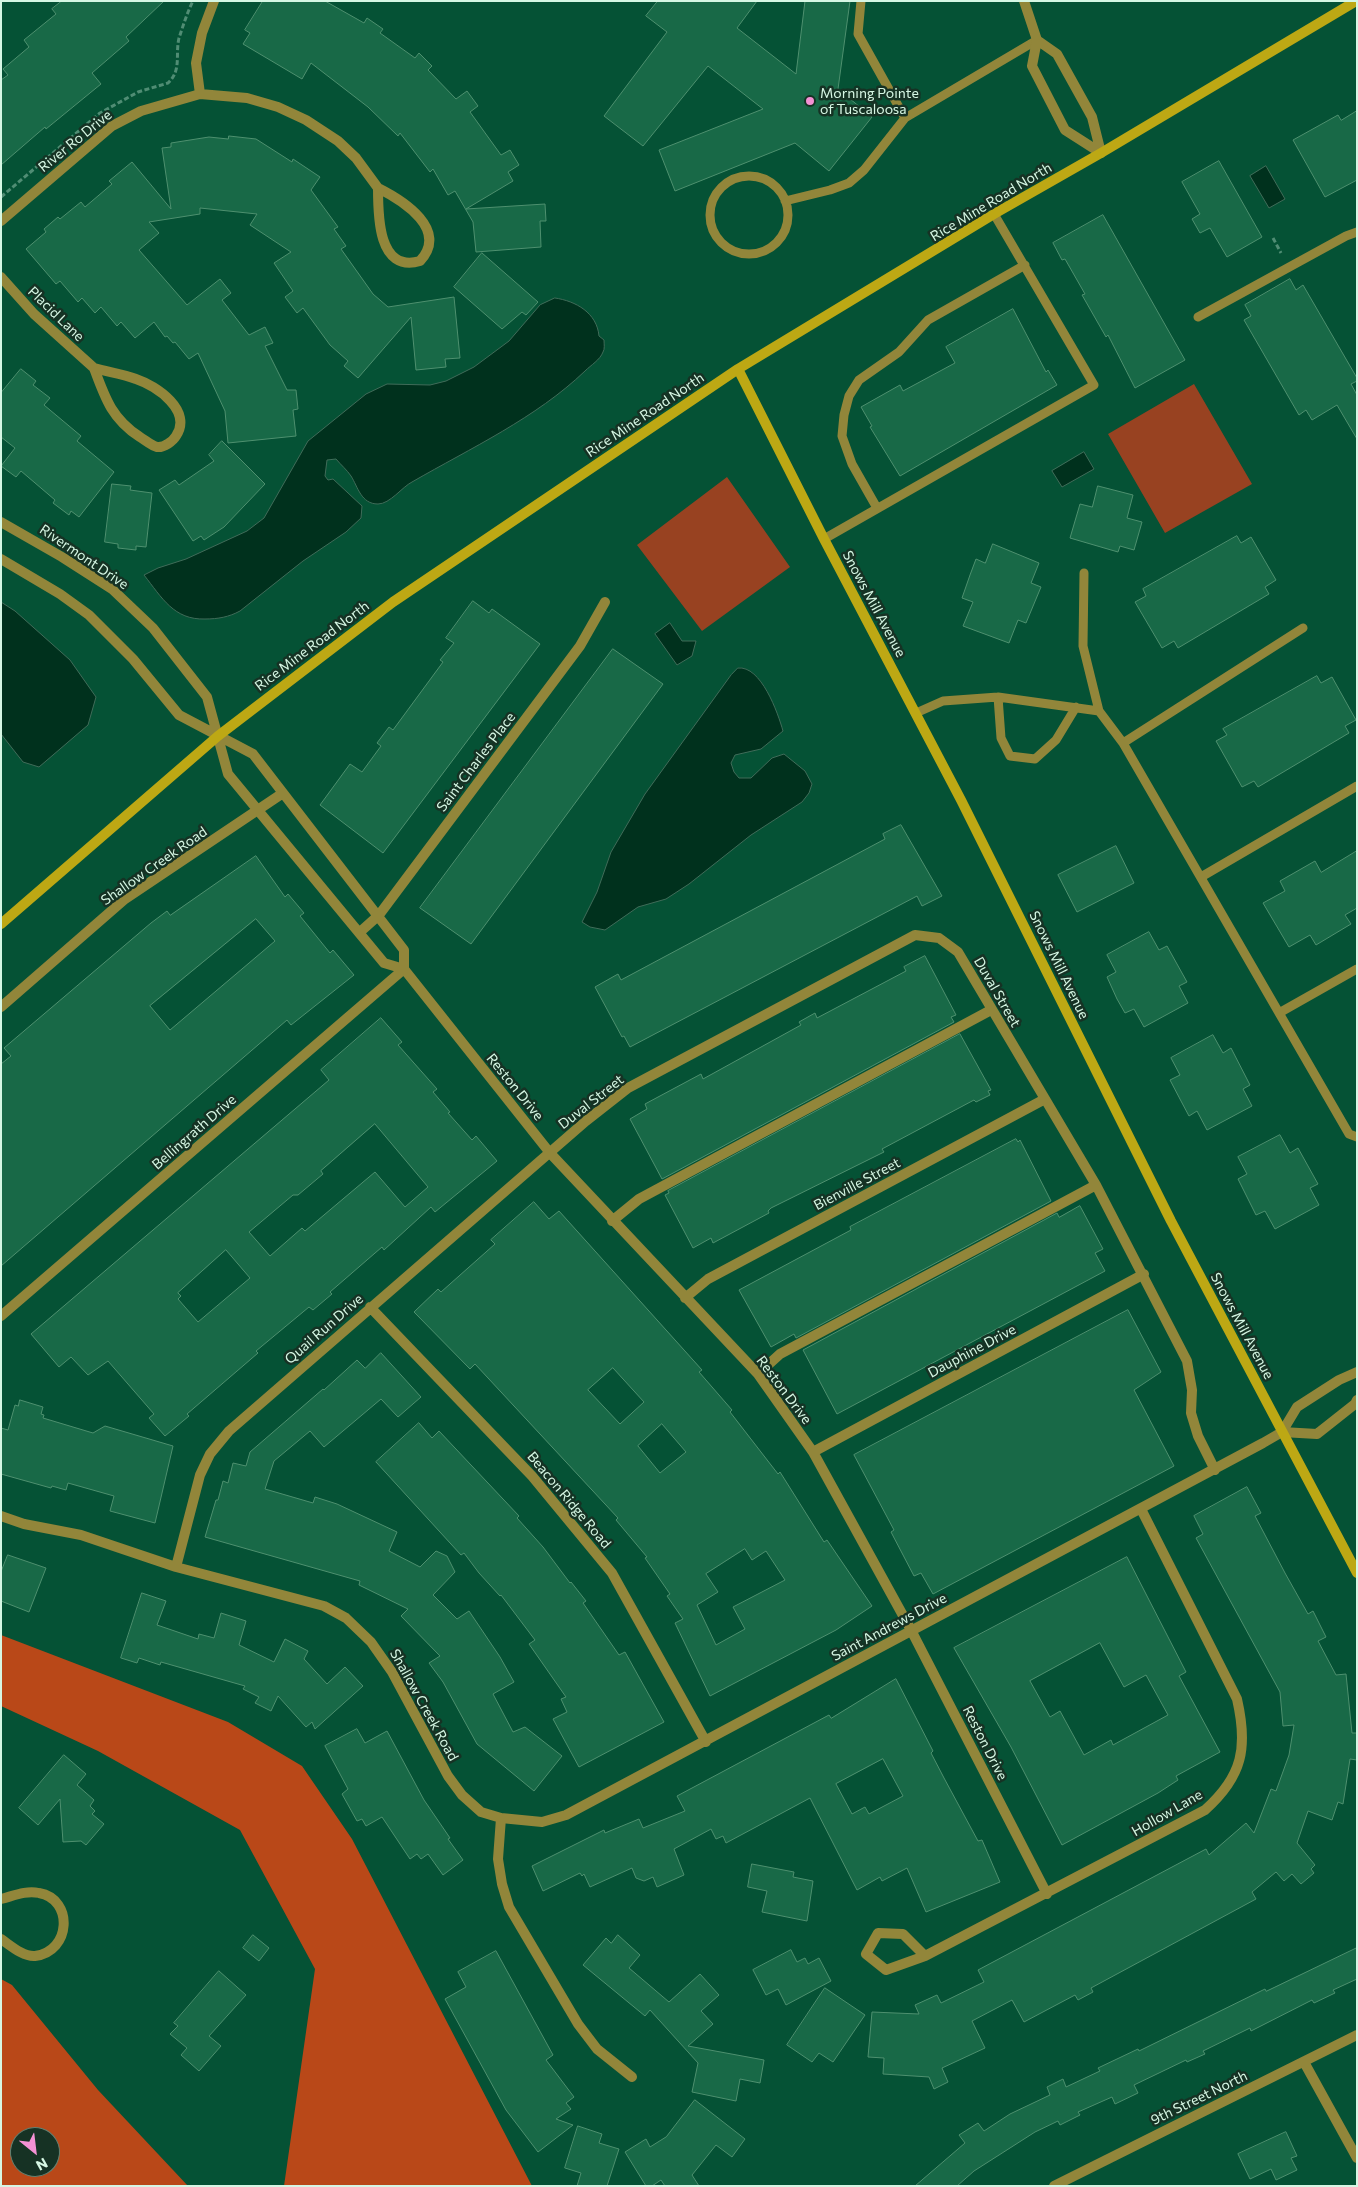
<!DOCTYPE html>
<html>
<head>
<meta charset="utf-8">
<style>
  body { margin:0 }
  #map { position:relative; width:1358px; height:2187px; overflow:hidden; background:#055235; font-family:Commissioner,sans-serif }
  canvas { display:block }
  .frame { position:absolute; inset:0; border:2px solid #d6f7e4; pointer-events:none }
  .north { position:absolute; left:10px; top:2127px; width:50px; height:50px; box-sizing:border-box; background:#163224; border:1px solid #638171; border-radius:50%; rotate:151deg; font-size:14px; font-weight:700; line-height:20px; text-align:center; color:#d6f7e4 }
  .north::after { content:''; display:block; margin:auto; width:18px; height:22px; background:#f491d4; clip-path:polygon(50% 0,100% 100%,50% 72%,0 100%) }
</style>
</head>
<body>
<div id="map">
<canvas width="1358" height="2187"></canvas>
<div class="frame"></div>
<div class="north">N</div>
</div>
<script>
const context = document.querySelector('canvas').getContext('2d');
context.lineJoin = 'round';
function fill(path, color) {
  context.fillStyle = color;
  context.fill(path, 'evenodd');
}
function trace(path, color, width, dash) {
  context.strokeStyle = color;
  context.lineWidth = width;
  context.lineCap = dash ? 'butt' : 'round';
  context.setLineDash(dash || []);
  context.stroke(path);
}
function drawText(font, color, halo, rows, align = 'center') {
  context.font = font + ' Commissioner,sans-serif';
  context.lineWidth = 5;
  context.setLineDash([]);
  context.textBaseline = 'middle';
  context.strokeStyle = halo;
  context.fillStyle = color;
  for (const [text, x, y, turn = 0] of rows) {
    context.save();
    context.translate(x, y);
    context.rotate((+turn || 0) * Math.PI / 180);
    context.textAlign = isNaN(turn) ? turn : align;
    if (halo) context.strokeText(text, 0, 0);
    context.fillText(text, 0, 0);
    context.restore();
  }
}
const green = new Path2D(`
  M1194,384L1252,484L1165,533L1108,434Z
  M727,477L790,567L702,631L637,545Z`);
const forest = new Path2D(`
  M1,1635L228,1722L302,1766L352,1839L532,2186H284L315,1969L240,1830L98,1751L1,1706Z
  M1,1979L12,1985L98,2090L188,2186H1ZM20,2137H50V2167H20Z`);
const water = new Path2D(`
  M1266,166L1285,199L1269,208L1250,176Z
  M555,298C576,301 597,313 599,336L604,340C604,344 605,349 603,352C600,360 591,365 585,371C536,418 471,448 412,482C402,487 390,504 378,504C361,504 358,487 351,476C347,470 341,465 336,459L327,460L325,476L328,480L333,479L362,506L361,518L346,532L303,561L240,611C229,617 218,619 205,619C174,620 162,598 144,575L158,568L186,559L247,531L264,518L308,441L366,394L387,384L430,385L446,381L474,367L509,341L540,305Z
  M1084,452L1094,469L1062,487L1052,471Z
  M1,602L15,611L70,660L96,697L88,725L39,767L23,762L1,734Z
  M670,623L682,641H696L692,656L677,665L655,634Z
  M738,668C761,665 778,713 783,731L761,749L735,755L731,763L734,772L739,778H751L772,758L784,754L805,771L812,784L809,793L802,802L751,835L689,884L666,899L638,907L605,930L590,927L582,922L597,892L611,852L645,794L731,675Z`);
const building = new Path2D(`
  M62,1H164L126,37L129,41L92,73L101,84L46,129L45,127L1,165V80L8,75L3,69L29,47L24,40L56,14L52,9Z
  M263,1H325L364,23L367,18L383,29L380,33L415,58L419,53L432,66L428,70L456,99L467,91L478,106L470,112L501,155L510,150L519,165L508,172L513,181L466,209L545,204L546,221H540L541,247L476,252L473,222L455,191L448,195L433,169L430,172L400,133L398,136L368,107L311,63L302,79L243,44L250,33L245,30Z
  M658,1H757L737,28L796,74L805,1H850L838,89L872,117L829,171L795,143L675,191L659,150L763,109L708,66L643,146L604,116L667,32L646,16Z
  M1357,111V180L1325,197L1293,140L1338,115L1341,120Z
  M229,136L256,139L292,162L293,159L320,177L311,190L338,227L334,229L346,246L341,249L373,294L388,307L454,297L460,358L445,359L446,367L416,370L411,317L358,378L344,366L348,361L330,345L303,308L297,313L285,297L293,291L274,263L291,252L250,225L257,214L200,208V214L149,222L159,233L139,250L187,305L220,279L231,293L222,300L249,335L265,327L273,343L265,346L287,390H296L298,409L293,410L296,436L228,443L225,411L198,353L189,359L175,342L173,343L167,336L165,337L154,322L135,338L121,322L117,326L101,307L95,313L82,298L78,302L60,281L56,284L26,249L46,232L44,229L58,217L60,219L81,202L85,207L112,184L109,181L132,162L171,209L162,148L171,147V143L209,137L228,139Z
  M1219,161L1262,237L1227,257L1210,228L1200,233L1192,219L1200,214L1182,182Z
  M1103,215L1185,360L1135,388L1108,335L1106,337L1082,295L1085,294L1065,259L1062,260L1053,243Z
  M482,253L538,302L526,315L522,312L502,329L454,287Z
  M1290,279L1296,290L1303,285L1357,378V381L1351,384L1357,395V439L1337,405L1312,420L1306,410L1299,415L1244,320L1251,316L1245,305Z
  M1013,309L1046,372L1048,370L1057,385L900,476L870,427L872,426L861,407L900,385L903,391L955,363L946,347Z
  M21,369L36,381L33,385L50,398L44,405L81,436L77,441L114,472L79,517L71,511L69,515L53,503L55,500L21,471L16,477L1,466L15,448L1,437V393Z
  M222,441L265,484L224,527L204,540L201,536L193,541L159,490L175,480L179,485L214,461L209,455Z
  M112,484L131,486L130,490L152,493L146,547L136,546V550L118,548V544L105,542Z
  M1098,486L1133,495L1127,518L1142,522L1134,550L1120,546L1118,552L1070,538L1080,504L1092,507Z
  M1237,536L1241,543L1251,537L1276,580L1265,587L1269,594L1178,648L1174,641L1162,648L1135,602L1146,596L1143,589Z
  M993,544L1039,563L1031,583L1041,587L1026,623L1018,620L1009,643L963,626L973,602L962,598L970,575L976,559L985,563Z
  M473,601L489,613L492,609L540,644L383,853L320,805L350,764L362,772L381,746L377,743L389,727L393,730L443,662L440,660L454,643L446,638Z
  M613,649L663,684L471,944L420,908Z
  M1317,676L1321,683L1332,677L1356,720L1345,726L1349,733L1258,787L1254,781L1242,787L1216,741L1227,735L1223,729Z
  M901,825L942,896L922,906L917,896L630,1047L624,1036L622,1037L595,987L618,974L621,980L885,839L883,834Z
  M1116,846L1134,883L1077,912L1058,875Z
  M1357,851V908L1345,915L1351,924L1316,945L1310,935L1289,947L1263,903L1285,891L1280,881L1315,861L1321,872Z
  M256,856L285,897L288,894L304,913L300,916L330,953L333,950L354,975L291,1025L287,1020L1,1266V1064L11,1056L4,1048L151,923L167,911L170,915ZM256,919L275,941L170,1030L150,1006Z
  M1149,932L1159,950L1167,946L1187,982L1179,986L1188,1003L1144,1027L1134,1009L1125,1013L1117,999L1107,977L1116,972L1107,955Z
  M925,956L956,1015L951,1017L954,1022L662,1179L630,1119L647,1109L645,1104L701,1074L703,1079L801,1025L799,1022L815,1013L817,1018L906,971L904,967Z
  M381,1018L402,1042L398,1045L437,1089L433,1092L450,1112L448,1113L472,1140L476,1136L497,1161L435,1212L431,1207L384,1250L382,1247L330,1292L332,1294L313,1310L309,1307L256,1351L258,1353L187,1414L189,1416L165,1436L149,1418L154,1414L108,1361L88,1375L71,1357L59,1367L31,1334L329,1080L321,1070ZM375,1124L428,1187L405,1207L375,1172L305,1231L302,1228L270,1256L249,1232L293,1195H298L323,1174L321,1171ZM226,1250L250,1278L198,1322L178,1299L181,1296L178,1293Z
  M960,1034L991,1090L988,1091L990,1095L976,1102L974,1100L882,1149L884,1152L771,1208L768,1211L769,1213L713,1243L711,1238L693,1248L665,1195L669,1193L668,1191Z
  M1213,1035L1223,1053L1231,1048L1250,1085L1243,1089L1252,1106L1207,1130L1197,1111L1189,1116L1181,1101L1170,1080L1180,1075L1171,1058Z
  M1280,1135L1290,1153L1298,1148L1318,1184L1310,1188L1319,1205L1275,1229L1265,1211L1256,1215L1238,1179L1247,1174L1238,1157Z
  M1016,1139L1018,1142L1020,1140L1051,1201L796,1338L794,1334L771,1347L739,1290L851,1230L850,1227Z
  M534,1202L549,1219L559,1211L702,1370L699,1372L732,1410L730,1412L778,1474L780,1472L824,1542L827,1540L872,1606L836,1630L710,1696L675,1623L683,1619L667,1596L670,1594L645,1558L647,1557L616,1520L618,1518L475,1364L470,1369L414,1312L438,1289L441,1292L495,1244L491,1240ZM613,1368L644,1402L620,1424L588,1390ZM662,1424L686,1452L660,1473L638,1446ZM745,1549L752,1560L766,1551L785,1580L733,1607L745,1629L716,1645L697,1605L718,1592L706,1574Z
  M1080,1206L1103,1249L1095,1253L1105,1271L837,1414L803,1350L1057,1213L1059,1217Z
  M1128,1310L1161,1372L1134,1390L1174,1466L933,1594L921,1573L914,1576L891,1532L894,1530L854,1455Z
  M381,1353L421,1397L398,1417L381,1399L324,1447L310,1431L274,1461L265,1489L313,1503L315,1497L337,1504L397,1532L389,1551L420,1567L436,1551L447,1556L455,1572L433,1595L457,1619L469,1611L500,1657L514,1682L493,1694L513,1732L525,1727L562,1756L534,1791L477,1744L443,1682L429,1663L440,1656L401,1616L408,1609L359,1585L360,1581L205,1537L216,1500H218L223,1481L228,1483L233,1463L246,1466L250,1452L323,1389L324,1390L357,1360L365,1368Z
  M20,1400L43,1407L41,1414L44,1415L43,1418L93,1433L105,1426L173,1446L155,1523L110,1511L114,1496L68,1483L66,1490L52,1486L51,1488L1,1474V1428L8,1430L15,1405L18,1406Z
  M419,1423L432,1438L439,1431L519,1516L517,1518L543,1547L570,1583L571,1582L586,1601L583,1603L619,1655L625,1652L664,1722L579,1767L553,1719L567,1712L561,1699L566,1697L529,1644L535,1640L501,1595L500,1596L479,1573L464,1553L461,1555L376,1462Z
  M1247,1487L1261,1513L1255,1516L1285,1573L1308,1614L1313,1611L1326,1637L1318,1641L1336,1675L1346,1674L1352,1733H1357V1760L1350,1759L1343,1804L1338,1802L1332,1820L1308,1811L1297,1843L1315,1865L1311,1869L1314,1873L1301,1884L1292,1874L1284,1881L1276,1872L1252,1892L1256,1899L1091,1988L1093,1992L1078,2000L1075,1995L1024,2022L1012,2000L972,2021L985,2048L942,2068L948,2082L934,2089L929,2077L883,2074L884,2058L868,2057L872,2012L919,2014L915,2005L937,1995L941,2003L984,1982L978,1970L1206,1849L1209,1855L1246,1823L1254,1833L1271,1789L1276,1791L1289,1755L1294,1725L1283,1726L1280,1692L1196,1538L1203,1534L1194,1516Z
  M8,1555L46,1568L29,1612L1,1601V1572Z
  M1127,1557L1186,1672L1179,1676L1220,1752L1176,1776L1178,1780L1158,1793L1062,1845L1011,1747L954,1648ZM1100,1643L1124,1687L1146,1675L1168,1715L1113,1745L1111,1740L1084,1755L1060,1711L1050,1717L1030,1681Z
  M142,1593L166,1601L157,1625L198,1639L199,1634L214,1638L221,1613L246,1621L239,1645L274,1662L285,1639L308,1651L304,1659L327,1684L345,1667L363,1686L315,1729L312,1722L306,1727L278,1696L271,1711L255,1703L259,1697L243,1689L245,1686L161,1662L160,1665L139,1658L137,1663L121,1658Z
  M896,1679L933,1751L931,1753L944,1778L978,1841L982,1840L1000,1882L926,1912L907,1868L882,1881L880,1877L857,1890L810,1798L726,1843L723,1836L716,1839L711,1829L674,1849L684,1875L657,1887L653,1877L644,1881L636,1878L632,1868L590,1887L584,1874L582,1876L580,1873L543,1891L532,1866L604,1830L605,1833L639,1819L643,1828L685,1811L677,1796L829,1715L831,1718ZM883,1759L903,1796L869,1814L865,1807L852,1814L836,1784Z
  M357,1729L365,1743L387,1731L424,1800L450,1838L448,1839L463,1860L443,1875L428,1854L421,1859L417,1854L410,1859L382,1817L366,1826L362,1819L357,1821L342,1794L348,1789L325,1746Z
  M64,1755L86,1774L77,1785L94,1800L90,1806L95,1811L92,1814L104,1824L86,1845L81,1841L63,1842L60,1799L38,1825L19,1808Z
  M752,1864L794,1872L793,1877L813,1881L807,1921L762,1912L767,1891L748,1887Z
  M253,1935L269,1948L259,1961L243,1948Z
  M618,1935L640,1955L629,1968L669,2002L700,1974L719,1995L701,2011L713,2024L688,2046L764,2060L760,2083L740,2079L736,2101L692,2092L698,2063L650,2010L645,2016L583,1965L606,1938L611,1943Z
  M1357,1948V1979L1333,1990L1335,1993L1314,2003L1312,2000L1251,2031L1250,2028L1203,2051L1205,2054L1187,2062L1186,2060L1134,2085L1138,2093L1115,2104L1112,2097L1078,2112L1080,2115L1060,2125L1058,2121L1035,2132L974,2171L957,2186H915L965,2143L959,2135L978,2123L984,2131L1010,2114L1050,2095L1047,2087L1063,2079L1066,2087L1100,2071L1098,2068L1138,2049L1139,2051L1265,1989L1266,1991Z
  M791,1950L797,1962L805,1958L808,1964L819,1958L831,1981L786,2005L778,1989L766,1995L753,1970Z
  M496,1951L553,2055L546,2060L574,2097L566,2103L571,2109L556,2119L573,2125L538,2152L506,2110L445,1999L466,1987L458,1972Z
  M219,1971L246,1995L209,2036L221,2046L199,2071L181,2055L187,2048L170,2034L178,2026L174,2023Z
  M825,1988L865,2015L833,2062L819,2053L812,2062L787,2045Z
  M695,2100L745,2139L732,2157L716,2145L692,2175L699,2186H665L661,2180L652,2186H646L625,2152L646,2139L650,2147L666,2137Z
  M578,2126L602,2134L599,2143L619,2149L607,2186H577L581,2173L565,2168Z
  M1286,2132L1297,2156L1291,2158L1297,2170L1276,2180L1271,2169L1250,2179L1238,2154Z`);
const path = new Path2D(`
  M1,197L100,113L138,92L168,83C182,70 175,55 179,38C183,26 187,13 193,1
  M1273,238L1281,253`);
const lane = new Path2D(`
  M861,1L858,34L905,118
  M710 215a39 39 0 1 1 78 0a39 39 0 1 1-78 0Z
  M785,201L830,190L849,183L864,170L905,118L1037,40
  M1198,317L1346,236L1357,232
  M877,508L852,464L842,436L844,415L849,396L859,380L899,352L928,320L1025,265
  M824,539L1094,385L994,214
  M1084,573L1083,646L1099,711
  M998,697L1001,738L1010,756L1035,759L1056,740L1076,707
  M916,713L943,701L998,697L1099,711L1123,743L1349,1134L1357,1137
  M1123,743L1303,628
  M1201,877L1357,786
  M1279,1013L1357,969`);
const street = new Path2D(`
  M1024,1L1037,40L1032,66L1065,130L1101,153
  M1037,40L1057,54L1092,117L1101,153
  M200,94L196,63L202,33L214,1
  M378,188C404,201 449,230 420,261C378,273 378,216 378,188Z
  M1,221L112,126L141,111L200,94L247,98L278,107L306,120L338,141L356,158L378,188
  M1,277L34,314L94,368
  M94,368C108,372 123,374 136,379C157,386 193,411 176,436C173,441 164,448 157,447C152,446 145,440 140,437C112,419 105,398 94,368Z
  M1,522L62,557L112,589L153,628L207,697L228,774L384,963L404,969L550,1153L758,1374L813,1452L911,1630L1047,1894
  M1,559L60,594L89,615L133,659L179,715L253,754L404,950V969
  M360,932L379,915L580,646L605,602
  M1,1007L125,899L283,793
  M612,1221L639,1199L991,1010
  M685,1298L708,1279L1045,1099
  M370,1307L532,1476L612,1573L706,1742
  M1,1316L404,969
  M758,1374L780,1354L1096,1185
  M1282,1432L1317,1434L1355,1404L1357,1400
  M813,1452L1144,1274
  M1,1516L24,1524L81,1535L176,1567L324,1606L346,1618L371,1642L392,1672L448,1776L462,1795L481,1812L501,1818L498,1859L502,1884L509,1907L578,2024L597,2049L632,2077
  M176,1567L200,1475L210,1454L229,1431L586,1121L628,1088L915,935L939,938L958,952L1096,1185L1187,1361L1192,1390L1191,1413L1198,1436L1215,1470
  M501,1818L542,1822L566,1815L1263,1443L1282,1432L1297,1407L1339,1380L1357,1372
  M1,1899C13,1896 26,1890 39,1893C74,1899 71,1952 35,1956C23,1957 10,1945 1,1939
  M925,1956L903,1934L878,1933L866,1954L886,1970L925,1956L1205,1810C1243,1776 1248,1747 1237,1699L1141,1509
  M1304,2062L1357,2158
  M1054,2186L1357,2035`);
const secondary = new Path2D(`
  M738,369L824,539L961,800L1171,1221L1357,1573
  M1,924L218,736L393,602L738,369L994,214L1101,153L1356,1`);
const markers = [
  [810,101,5,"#f491d4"]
];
const poiNames = [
  ["Morning Pointe",820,93],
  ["of Tuscaloosa",820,109]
];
const streetNames = [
  ["River Ro Drive",75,141,-39],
  ["Rice Mine Road North",991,202,-31],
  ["Placid Lane",56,314,44],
  ["Rice Mine Road North",645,415,-34],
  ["Rivermont Drive",84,557,34],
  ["Snows Mill Avenue",874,604,62],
  ["Rice Mine Road North",312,646,-37],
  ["Saint Charles Place",476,762,-53],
  ["Shallow Creek Road",154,866,-35],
  ["Snows Mill Avenue",1059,965,64],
  ["Duval Street",997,992,60],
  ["Reston Drive",515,1087,51],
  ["Duval Street",591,1102,-38],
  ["Bellingrath Drive",194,1132,-41],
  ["Bienville Street",857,1184,-28],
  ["Snows Mill Avenue",1242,1326,62],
  ["Quail Run Drive",324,1329,-41],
  ["Dauphine Drive",972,1351,-28],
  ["Reston Drive",784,1390,53],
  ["Beacon Ridge Road",569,1500,50],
  ["Saint Andrews Drive",889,1627,-28],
  ["Shallow Creek Road",424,1705,61],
  ["Reston Drive",985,1743,63],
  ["Hollow Lane",1167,1813,-30],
  ["9th Street North",1199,2098,-26]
];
fill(green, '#984221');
fill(forest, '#b94818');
fill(water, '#00311d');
trace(water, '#406c59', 1);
fill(building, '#186947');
trace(building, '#4e906f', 1);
trace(path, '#508d74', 3, [5, 2.5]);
trace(lane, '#92863a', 9);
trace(street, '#92863a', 10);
trace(secondary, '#bda814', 10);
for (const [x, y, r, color] of markers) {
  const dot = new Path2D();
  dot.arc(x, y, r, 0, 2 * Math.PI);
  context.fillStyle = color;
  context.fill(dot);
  trace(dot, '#163224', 2);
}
drawText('14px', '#d6f7e4', '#163224', poiNames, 'left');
drawText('14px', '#d6f7e4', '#163224', streetNames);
</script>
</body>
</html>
